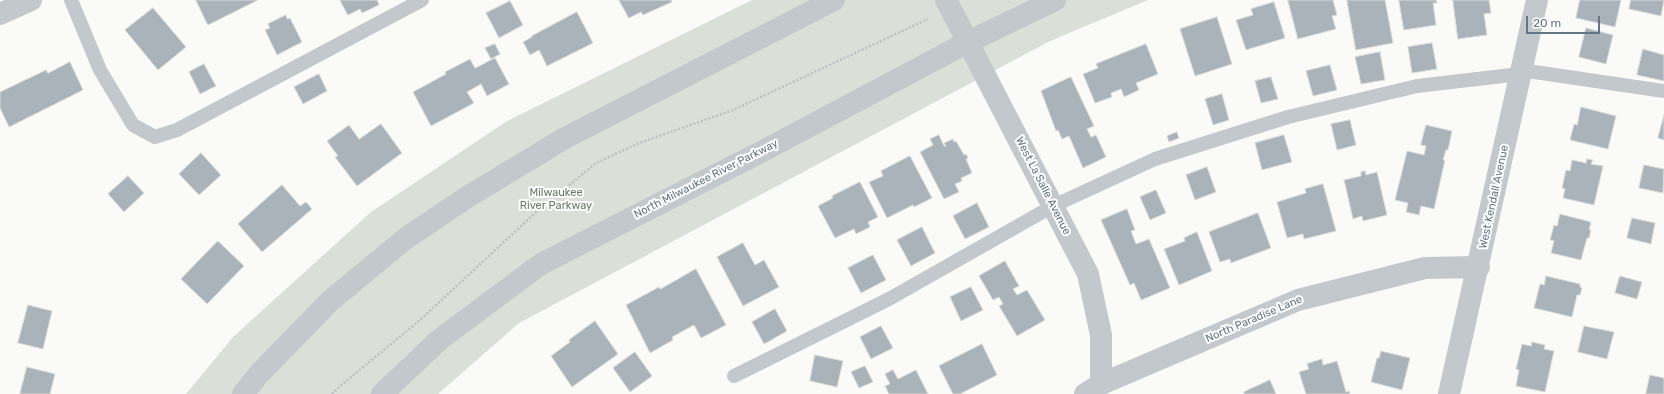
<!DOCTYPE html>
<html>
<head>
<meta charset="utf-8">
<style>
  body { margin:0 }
  #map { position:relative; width:1664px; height:394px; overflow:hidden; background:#fafaf8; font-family:Rubik,sans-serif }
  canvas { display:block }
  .scale { position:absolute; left:1526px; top:16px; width:74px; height:18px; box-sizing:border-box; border:2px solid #657683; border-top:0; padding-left:5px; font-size:12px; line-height:14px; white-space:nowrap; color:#657683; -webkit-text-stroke:3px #fff; paint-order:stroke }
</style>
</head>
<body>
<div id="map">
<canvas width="1664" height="394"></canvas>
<div class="scale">20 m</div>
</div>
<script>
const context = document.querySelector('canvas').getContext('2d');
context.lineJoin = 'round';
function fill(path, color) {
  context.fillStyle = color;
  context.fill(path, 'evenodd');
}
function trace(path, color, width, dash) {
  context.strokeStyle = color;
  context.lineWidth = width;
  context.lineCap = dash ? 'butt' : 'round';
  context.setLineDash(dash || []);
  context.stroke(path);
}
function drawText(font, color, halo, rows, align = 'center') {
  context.font = font + ' Rubik,sans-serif';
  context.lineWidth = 4;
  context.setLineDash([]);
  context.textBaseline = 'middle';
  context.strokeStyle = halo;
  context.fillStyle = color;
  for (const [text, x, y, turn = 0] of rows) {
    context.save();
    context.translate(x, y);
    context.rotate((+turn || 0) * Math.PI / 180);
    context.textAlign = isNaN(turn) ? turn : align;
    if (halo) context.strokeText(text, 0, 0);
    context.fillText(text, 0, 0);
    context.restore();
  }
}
const green = new Path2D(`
  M752,0H1148L1050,41L519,323L438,394H186L234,336L371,212L507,121Z`);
const building = new Path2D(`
  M196,0H258L208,25Z
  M340,0H377L379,5L362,13L360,9L348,15Z
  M619,0H671L672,2L643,15L641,12L629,18Z
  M1288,0H1333L1337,15L1332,16L1336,29L1298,39Z
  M1347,0H1385L1393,43L1356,50Z
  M1399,0H1436L1437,3H1433L1436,25L1404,30Z
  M1453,0H1489L1491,13L1484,14L1487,35L1458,39Z
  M1580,0H1621L1615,27L1576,18Z
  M1631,0H1664L1661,16L1629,9Z
  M510,1L523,25L499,38L486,13Z
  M1274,2L1285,38L1246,50L1236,20L1253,15L1251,9Z
  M153,8L186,47L158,70L125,30Z
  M577,12L593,43L547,66L539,50L530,55L523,42L532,37V36Z
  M286,15L287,19L290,18L302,42L277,55L265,30L270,28L268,24Z
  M1217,17L1232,64L1195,76L1180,29Z
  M1586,28L1613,35L1606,64L1579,57Z
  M1432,43L1437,69L1412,73L1408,47Z
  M495,44L500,54L491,59L485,48Z
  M1146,44L1158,74L1136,83L1139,90L1124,97L1121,89L1111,93L1112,97L1095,103L1083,74L1098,68L1096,64Z
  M1643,49L1664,55V81L1637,75Z
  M1380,52L1385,80L1361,84L1355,57Z
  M495,58L509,84L487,96L481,84L467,92L474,103L431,126L413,92L446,74L445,72L470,59L475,68Z
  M70,62L83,90L9,127L0,108V92L46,70L48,73Z
  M204,64L216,86L200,94L189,72Z
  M1330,65L1337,90L1313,96L1306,71Z
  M319,74L327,91L303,104L294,87Z
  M1071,77L1094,126L1087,129L1091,137L1096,135L1106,157L1083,168L1069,136L1062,139L1058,130L1056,131L1041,91Z
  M1271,77L1278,99L1261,103L1255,81Z
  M1222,94L1229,120L1213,125L1205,99Z
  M1581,107L1616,116L1608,149L1570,140L1574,124L1577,125Z
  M1664,115V140L1658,138Z
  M1350,120L1356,145L1337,150L1331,124Z
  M381,124L402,153L357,186L335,157L338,156L327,141L349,125L359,139Z
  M1426,125L1452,131L1448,150H1446L1443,160H1445L1434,209L1421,206L1419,215L1406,212L1408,203L1395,200L1407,151L1424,155L1426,146L1421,145Z
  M1177,132L1179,138L1169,142L1167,136Z
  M939,135L944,146H946L944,143L953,139L954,142L956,141L964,155L966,154L968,158L966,159L972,173L961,178L962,181L955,184L959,192L944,199L920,152L933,145L930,139Z
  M1284,135L1292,162L1262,170L1255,143Z
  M201,153L221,175L199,195L179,174Z
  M910,156L932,198L914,207L913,205L887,218L869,182L883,176L881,171Z
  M1587,159L1593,160L1591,164L1603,166L1594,205L1563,198L1565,189L1562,188L1566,170L1570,171L1572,160L1586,163Z
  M1644,165L1664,169L1663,193L1639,188Z
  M1207,167L1216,192L1195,200L1186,175Z
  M1365,171L1366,175L1377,172L1387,215L1363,221L1362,216L1353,219L1344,180L1361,176V172Z
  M128,176L144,193L124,212L108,194Z
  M860,182L878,217L868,222L870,227L856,234L854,229L835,238L818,206L833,198L832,196Z
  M1323,184L1336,231L1304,239L1303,234L1287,238L1277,202L1306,193L1305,189Z
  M282,185L300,206L306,202L312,209L262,252L238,224Z
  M1156,190L1166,213L1150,220L1140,197Z
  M977,203L989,227L965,239L953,216Z
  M1127,209L1135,230L1131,231L1136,244L1149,239L1170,288L1141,300L1134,283L1130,285L1101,220Z
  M1258,213L1271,248L1231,263L1230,259L1220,262L1209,232Z
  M1560,214L1591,222L1589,230H1591L1589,238H1587L1581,260L1551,253L1554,241L1550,240L1554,225L1557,226Z
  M1632,218L1655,223L1651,244L1627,238Z
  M922,227L935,253L911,266L897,240Z
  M1197,232L1212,271L1179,285L1164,249L1185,241L1184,238Z
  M218,241L244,266L207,304L181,279Z
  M743,243L755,265L764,260L779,287L743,306L717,257Z
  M873,255L886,280L861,293L848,268Z
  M1005,261L1019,286L1013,289L1017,295L1027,290L1045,320L1017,336L999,306L1003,304L999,297L993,300L979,276Z
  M696,269L726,325L701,338L694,325L672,337L673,340L650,353L626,305L659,287L660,289Z
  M1546,276L1580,284V287L1582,288L1580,295H1577L1572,317L1534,308L1540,284L1544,285Z
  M1620,276L1642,282L1637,299L1615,293Z
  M971,287L983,310L961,321L950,297Z
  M28,305L52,311L43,349L18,343Z
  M775,309L787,331L764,344L752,322Z
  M595,321L618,354L572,387L551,356L570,342L569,340Z
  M881,326L893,348L871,359L860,337Z
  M1584,326L1614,332L1607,359L1578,352Z
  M1532,342L1545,345L1544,349L1554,351L1545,392L1516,386L1519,370L1516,369L1522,344L1531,346Z
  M982,344L997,375L960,394H953L939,366Z
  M1381,351L1410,358L1402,390L1371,382L1377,358H1379Z
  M635,352L652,376L630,392L613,368Z
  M815,355L843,361L837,387L810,381Z
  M1322,359L1323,365L1337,361L1346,392L1349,391L1350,394H1306L1299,372L1309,369L1307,364Z
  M865,366L873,382L859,388L851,372Z
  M27,367L55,374L50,394H20Z
  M893,370L898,379L916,370L928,394H889L885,386L890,384L885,374Z
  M1650,375L1664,378V394H1646Z
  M1270,380L1276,394H1244V392Z`);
const path = new Path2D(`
  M332,394L339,387L420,320L533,215L596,163L639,143L733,110L928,19`);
const service = new Path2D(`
  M71,0L100,70L133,125L155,137L177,130L422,0
  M1521,70L1664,91
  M734,376L889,299L1053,206L1155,159L1288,117L1417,86L1520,74`);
const minor = new Path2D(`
  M946,0L1088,274L1101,335V384
  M0,14L31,0
  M1085,394L1101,384L1298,300L1425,268L1479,267
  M1449,394L1537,0`);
const tertiary = new Path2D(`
  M243,394L258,375L330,301L405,239L469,196L565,138L834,0
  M382,394L439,340L541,264L759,153L968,42L1055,0`);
const streetNames = [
  ["North Milwaukee River Parkway",706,179,-27],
  ["West La Salle Avenue",1043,186,63],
  ["West Kendall Avenue",1494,197,-78],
  ["North Paradise Lane",1254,319,-23]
];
const parkNames = [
  ["Milwaukee",556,193],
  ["River Parkway",556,206]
];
fill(green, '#dadfd7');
fill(building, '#aab3b9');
trace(building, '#dcdcda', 1);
trace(path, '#bbbfc2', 2.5, [2, 2]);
trace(service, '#c3c8cc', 14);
trace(minor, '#c3c8cc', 22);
trace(tertiary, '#c3c8cc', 22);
drawText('11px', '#657683', '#fff', streetNames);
drawText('11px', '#687a64', '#fff', parkNames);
</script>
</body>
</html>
